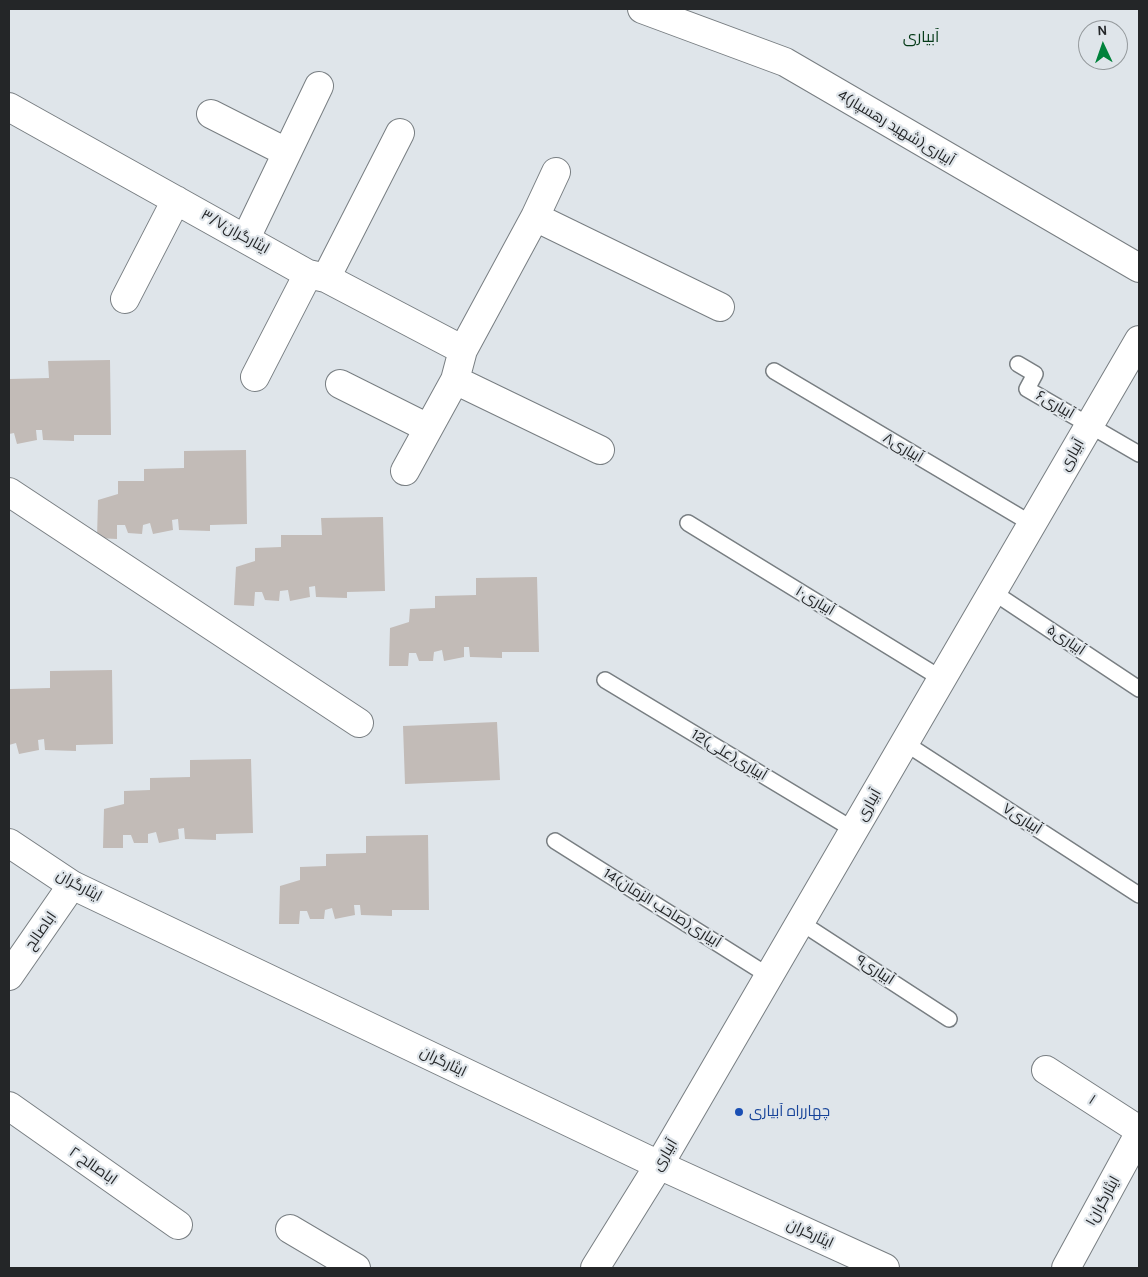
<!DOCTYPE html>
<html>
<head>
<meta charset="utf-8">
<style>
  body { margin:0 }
  #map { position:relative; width:1148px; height:1277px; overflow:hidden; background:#dfe5ea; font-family:Karla,sans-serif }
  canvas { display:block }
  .frame { position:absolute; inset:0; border:10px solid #242628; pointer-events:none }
  .north { position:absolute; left:1078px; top:20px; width:50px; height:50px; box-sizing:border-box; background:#dfe5ea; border:1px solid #94999c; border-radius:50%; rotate:357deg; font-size:14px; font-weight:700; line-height:20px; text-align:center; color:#242628 }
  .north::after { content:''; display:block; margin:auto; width:18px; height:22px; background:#00823b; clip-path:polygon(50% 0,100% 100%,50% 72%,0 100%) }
</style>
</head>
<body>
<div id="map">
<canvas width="1148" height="1277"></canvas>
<div class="frame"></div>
<div class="north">N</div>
</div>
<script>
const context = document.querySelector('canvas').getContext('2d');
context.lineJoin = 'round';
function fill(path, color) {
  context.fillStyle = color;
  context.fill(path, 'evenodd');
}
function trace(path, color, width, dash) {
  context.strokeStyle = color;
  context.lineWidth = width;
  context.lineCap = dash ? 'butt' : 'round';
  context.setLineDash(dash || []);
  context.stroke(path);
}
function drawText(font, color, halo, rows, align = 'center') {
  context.font = font + ' Karla,Cairo,sans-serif';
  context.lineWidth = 4.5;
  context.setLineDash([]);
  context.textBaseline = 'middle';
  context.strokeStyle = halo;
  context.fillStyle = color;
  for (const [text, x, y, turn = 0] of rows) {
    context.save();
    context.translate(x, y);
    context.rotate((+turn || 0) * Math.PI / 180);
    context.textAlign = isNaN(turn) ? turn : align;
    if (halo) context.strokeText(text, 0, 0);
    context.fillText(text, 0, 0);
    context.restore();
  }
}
const building = new Path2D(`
  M110,360L111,435H74V441L43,440L42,430H36L37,440L17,444L14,433L9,434V379L49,378L48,361Z
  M246,450L247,524L210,525V531L179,530L178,519L172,520L173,530L153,534L150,523L143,525L142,534L128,533L125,525H117V539L97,538L98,500L118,494V481H144V469L184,468V451Z
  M383,517L385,591L347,592V598L316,597L315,586L309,587L310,597L290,601L288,590L280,591L279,601L265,600L262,592H255L254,606L234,605L236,567L255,561V548L281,547V535H322L321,518Z
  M537,577L539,652H502V658L470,657L469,647H464V657L444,661L442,650L434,652L433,661H419L416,653H409L408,666H389L390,628L409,622L410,609L435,608V596L476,595V578Z
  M112,670L113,744L76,745V751L45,750L44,739L38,740L39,750L19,754L16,743L9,745L10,689L50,688V671Z
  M497,722L500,780L405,784L403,726Z
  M251,759L253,833L216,834V840L185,839L184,828L178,829L179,839L159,843L156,832L148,834V843H134L131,835H123V848H103L104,809L124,804V791L150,790V778L190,777V760Z
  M428,835L429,910H392V916L361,915L360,905H354L355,915L335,919L332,908L325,910L324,919H310L307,911H300L299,924H279L280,886L300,880V867L326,866V854L366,853V836Z`);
const lane = new Path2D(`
  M1018,364L1035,374L1027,389L1139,454
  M774,371L1032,524
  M688,523L942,679
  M993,592L1139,689
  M605,680L854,830
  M905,743L1139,895
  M555,841L769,976
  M800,922L949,1019`);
const street = new Path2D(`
  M642,9L785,62L1139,268
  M9,107L308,274L326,278L463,350
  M211,114L286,152
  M535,217L720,307
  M246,238L319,86
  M326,278L400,133
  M125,299L176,200
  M255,377L308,274
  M455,380L600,450
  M340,384L428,428
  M405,471L455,380L463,350L535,217L556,172
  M9,492L359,723
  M9,976L72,885
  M1046,1070L1139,1130
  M9,1106L178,1225
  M290,1229L356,1268
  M1066,1268L1139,1134`);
const secondary = new Path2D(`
  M9,843L72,885L659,1165L885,1268
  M595,1268L659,1165L1139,340`);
const markers = [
  [739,1112,5,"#1a4fb4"]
];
const streetNames = [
  ["4آبیاری(شهید رهسپار)",896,128,31],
  ["ایثارگران۳/۷",235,232,29],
  ["آبیاری۶",1055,405,30],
  ["آبیاری۸",903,448,31],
  ["آبیاری",1072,455,-60],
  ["آبیاری۱۰",815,601,31],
  ["آبیاری۵",1066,640,34],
  ["12آبیاری(علی)",729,755,31],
  ["آبیاری",869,805,-60],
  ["آبیاری۷",1022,819,33],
  ["ایثارگران",79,886,29],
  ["14آبیاری(صاحب الزمان)",662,908,32],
  ["اباصالح",41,931,-55],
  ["آبیاری۹",875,970,33],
  ["ایثارگران",443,1062,26],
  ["۱",1092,1100,33],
  ["آبیاری",665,1155,-59],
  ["اباصالح ۲",93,1166,35],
  ["ایثارگران۱",1103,1201,-61],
  ["ایثارگران",810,1234,25]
];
const transitNames = [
  ["چهارراه آبیاری",749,1112]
];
const neighbourhoodNames = [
  ["آبیاری",921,37]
];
fill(building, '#c2bbb7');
trace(lane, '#787e82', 18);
trace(street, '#787e82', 30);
trace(secondary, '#787e82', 30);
trace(lane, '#fff', 15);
trace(street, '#fff', 28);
trace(secondary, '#fff', 28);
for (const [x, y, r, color] of markers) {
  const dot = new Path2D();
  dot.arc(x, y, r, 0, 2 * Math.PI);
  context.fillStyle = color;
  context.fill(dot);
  trace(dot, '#dfe5ea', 2);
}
drawText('15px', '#242628', '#dfe5ea', streetNames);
drawText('15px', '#164399', '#dfe5ea', transitNames, 'left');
drawText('16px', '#053b19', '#dfe5ea', neighbourhoodNames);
</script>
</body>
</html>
